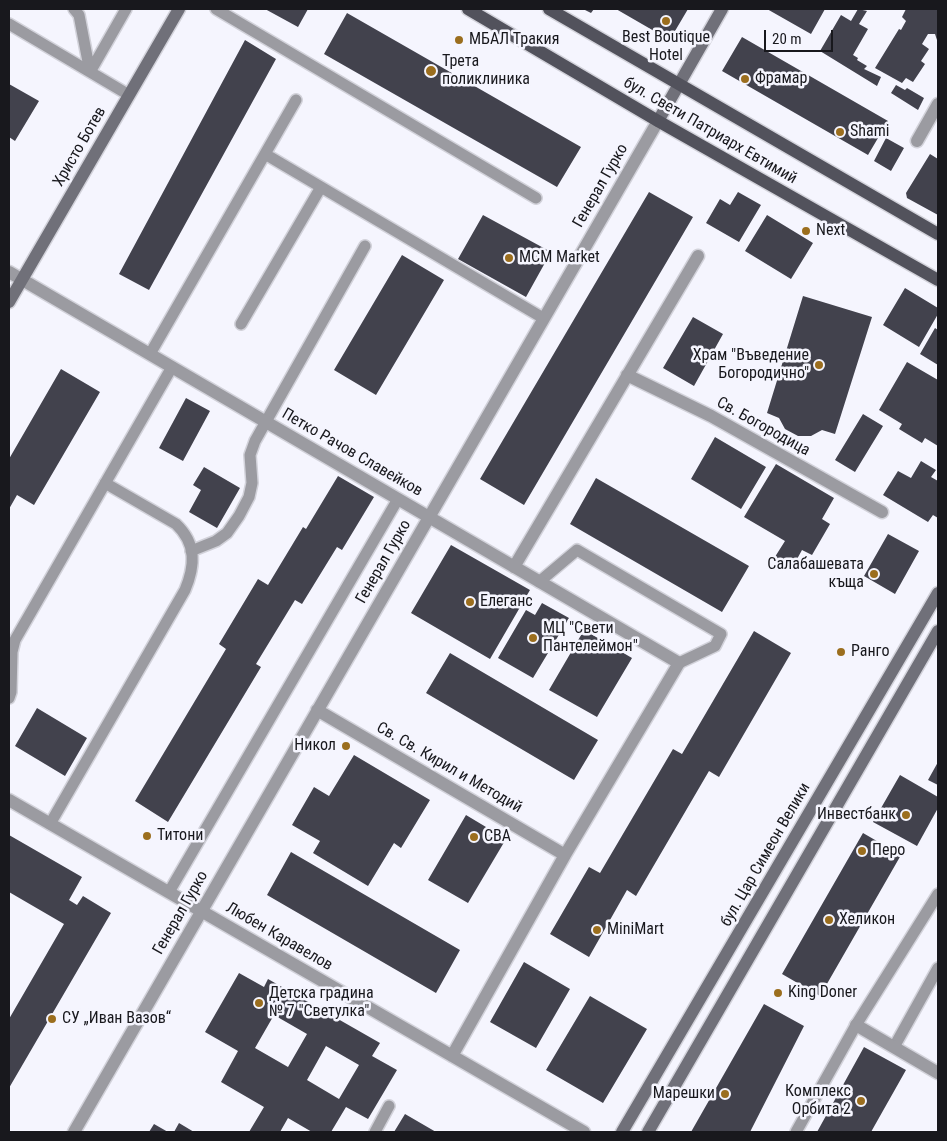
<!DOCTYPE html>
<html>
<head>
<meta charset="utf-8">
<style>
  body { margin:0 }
  #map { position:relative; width:947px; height:1141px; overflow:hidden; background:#f5f5fe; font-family:"Roboto Condensed",sans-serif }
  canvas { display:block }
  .frame { position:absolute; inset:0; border:10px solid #18181d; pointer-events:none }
  .scale { position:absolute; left:764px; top:30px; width:69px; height:22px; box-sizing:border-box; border:2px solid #18181d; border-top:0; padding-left:6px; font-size:15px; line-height:18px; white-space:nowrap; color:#18181d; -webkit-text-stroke:4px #f5f5fe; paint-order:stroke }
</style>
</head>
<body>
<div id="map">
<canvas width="947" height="1141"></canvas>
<div class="frame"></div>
<div class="scale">20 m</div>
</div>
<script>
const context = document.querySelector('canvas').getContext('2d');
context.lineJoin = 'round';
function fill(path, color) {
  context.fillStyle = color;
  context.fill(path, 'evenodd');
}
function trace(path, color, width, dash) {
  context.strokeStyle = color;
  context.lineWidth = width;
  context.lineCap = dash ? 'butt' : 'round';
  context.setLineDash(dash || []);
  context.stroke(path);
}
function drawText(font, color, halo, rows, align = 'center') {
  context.font = font + ' "Roboto Condensed",sans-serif';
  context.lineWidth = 5;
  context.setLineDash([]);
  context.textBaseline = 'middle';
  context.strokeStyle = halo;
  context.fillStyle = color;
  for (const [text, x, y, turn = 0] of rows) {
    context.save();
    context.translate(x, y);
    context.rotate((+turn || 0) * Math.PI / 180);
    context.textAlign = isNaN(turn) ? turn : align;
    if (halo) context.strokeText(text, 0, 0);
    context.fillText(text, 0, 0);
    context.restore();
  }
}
const building = new Path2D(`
  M265,9H308L298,27Z
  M583,9H594L591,13Z
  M616,9H688L675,31L661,35Z
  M767,9H825L811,34Z
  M858,9L867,11L859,24L868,29L853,55L858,58L857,60L867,66L864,69L881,77L877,86L820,51L841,15L851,21Z
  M906,9H938V43L935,34H928L922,44L929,49L921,61L925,64L913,82L906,78L902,83L875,68L899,29L901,30L906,21L902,17Z
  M347,13L581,147L557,187L324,54Z
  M742,37L888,121L868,155L722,71Z
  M245,40L276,59L149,290L119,274Z
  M9,84L39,101L15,141L9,137Z
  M896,85L905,90L907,88L924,98L918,110L891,93Z
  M886,138L904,148L891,171L874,161Z
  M930,154L938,159V215L907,198L906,193Z
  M649,192L693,217L524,505L480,479Z
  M738,192L761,205L739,242L706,223L720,199L730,205Z
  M483,215L551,252L526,297L458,259Z
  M767,215L813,243L791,279L745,251Z
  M402,255L444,280L376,395L334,370Z
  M905,288L938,308V314L919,347L883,325Z
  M803,296L872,317L835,434L822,430L811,436H798L785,429L779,418L767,413Z
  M693,317L723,334L694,386L663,368Z
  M935,328L938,330V365L920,354Z
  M907,362L938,380V446L925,438L922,443L899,429L902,424L879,410Z
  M61,369L100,392L34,505L17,495L9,509V459Z
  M186,398L210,411L183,461L159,448Z
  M863,414L883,426L855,472L835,460Z
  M715,437L766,467L741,509L691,479Z
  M921,461L936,470L931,477L938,481V518L933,515L928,522L883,495L898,471L911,478Z
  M776,464L834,498L822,519L830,524L812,555L802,550L791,570L773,560L785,541L744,517Z
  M204,467L240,488L217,528L189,512L201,490L193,485Z
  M338,476L374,497L342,550L337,547L302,604L295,600L256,664L261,667L168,822L135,801L226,649L219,644L258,579L268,585L303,527L306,529Z
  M596,478L749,566L722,612L570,524Z
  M888,534L919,551L895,594L864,576Z
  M451,545L530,590L490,659L411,613Z
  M542,603L569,618L533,678L498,658L526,610L535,615Z
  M584,630L632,658L597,717L549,690Z
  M754,631L791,653L719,777L709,771L636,896L627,890L589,957L550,934L589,867L600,873L673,749L682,754Z
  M450,653L598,740L574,780L426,693Z
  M37,708L87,738L65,776L15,746Z
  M354,755L430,800L401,848L394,843L368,886L313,853L320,841L292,825L314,787L329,796Z
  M938,762V785L928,780Z
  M900,775L938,797V808L917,846L873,822Z
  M466,815L506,839L468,903L428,880Z
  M863,833L901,855L820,996L782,974Z
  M9,835L82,877L69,900L77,905L83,896L111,913L9,1088V1019L64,924L9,892Z
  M291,852L460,950L436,993L267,895Z
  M524,962L570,989L536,1048L490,1022Z
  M239,973L264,987L268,979L380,1043L372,1056L397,1070L368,1119L346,1107L331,1132H312L288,1118L280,1132H249L264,1107L221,1082L238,1051L205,1032ZM274,1015L307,1034L288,1067L255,1048ZM326,1046L359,1065L339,1099L307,1080Z
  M590,996L647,1029L603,1103L546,1070Z
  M764,1004L804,1026L750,1132H691Z
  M864,1047L906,1070L871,1132H817Z
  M405,1114L436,1132H394Z
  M179,1123L194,1132H174Z
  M154,1124L168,1132H149Z`);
const lane = new Path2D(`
  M74,9L79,15L90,72
  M216,9L536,198
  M9,24L129,95
  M90,72L126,9
  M265,154L543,318
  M241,324L321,187
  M150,354L296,100
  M191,551L216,541L227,533L239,516L249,497L252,483L250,455L255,441L365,246
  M539,582L577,550L721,634L715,646L679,663
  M9,698L11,692L12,652L15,640L172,367
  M50,824L185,590C195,566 197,544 176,524L105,483
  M169,892L398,499
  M894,1047L938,968
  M375,1132L389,1106
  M796,1132L856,1025L938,894`);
const street = new Path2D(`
  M917,141L938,104
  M9,272L679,663L565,855L452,1056
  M627,375L711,416L882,512
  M514,567L698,256
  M317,710L565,855
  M9,800L584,1132
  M856,1025L938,1073
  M74,1132L658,121`);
const secondary = new Path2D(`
  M658,121L722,9
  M9,302L179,9
  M622,1132L938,593
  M648,1132L938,631`);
const primary = new Path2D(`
  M468,9L658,121L938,280
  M549,9L938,234`);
const markers = [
  [666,21,5,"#9b6e1e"],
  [459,40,5,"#9b6e1e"],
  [431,71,6,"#9b6e1e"],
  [745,79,5,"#9b6e1e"],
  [840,132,5,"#9b6e1e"],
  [806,231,5,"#9b6e1e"],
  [509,258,5,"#9b6e1e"],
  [819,365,5,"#9b6e1e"],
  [874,574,5,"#9b6e1e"],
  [470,602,5,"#9b6e1e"],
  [533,638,5,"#9b6e1e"],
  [841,652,5,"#9b6e1e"],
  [346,746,5,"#9b6e1e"],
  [906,815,5,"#9b6e1e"],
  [147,836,5,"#9b6e1e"],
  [474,837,5,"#9b6e1e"],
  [862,851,5,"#9b6e1e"],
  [829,920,5,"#9b6e1e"],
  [597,930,5,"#9b6e1e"],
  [778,993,5,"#9b6e1e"],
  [259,1003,5,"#9b6e1e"],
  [52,1019,5,"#9b6e1e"],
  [725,1094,5,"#9b6e1e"],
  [861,1101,5,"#9b6e1e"]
];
const poiNames = [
  ["Best Boutique",666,38,"center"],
  ["Hotel",666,56,"center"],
  ["МБАЛ Тракия",469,40],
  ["Трета",442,62],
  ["поликлиника",442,80],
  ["Фрамар",755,79],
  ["Shami",850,132],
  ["Next",816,231],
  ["MCM Market",519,258],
  ["Храм \"Въведение",809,356,"right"],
  ["Богородично\"",809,374,"right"],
  ["Салабашевата",864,565,"right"],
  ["къща",864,583,"right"],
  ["Елеганс",480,602],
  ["МЦ \"Свети",543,629],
  ["Пантелеймон\"",543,647],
  ["Ранго",851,652],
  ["Никол",336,746,"right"],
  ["Инвестбанк",896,815,"right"],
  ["Титони",157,836],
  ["CBA",484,837],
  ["Перо",872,851],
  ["Хеликон",839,920],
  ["MiniMart",607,930],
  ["King Doner",788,993],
  ["Детска градина",269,994],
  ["№ 7 \"Светулка\"",269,1012],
  ["СУ „Иван Вазов“",62,1019],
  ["Комплекс",851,1092,"right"],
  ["Орбита 2",851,1110,"right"],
  ["Марешки",715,1094,"right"]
];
const streetNames = [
  ["бул. Свети Патриарх Евтимий",710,131,30],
  ["Христо Ботев",80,147,-60],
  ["Генерал Гурко",601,186,-60],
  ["Св. Богородица",763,427,29],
  ["Петко Рачов Славейков",352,453,30],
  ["Генерал Гурко",384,562,-60],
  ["Св. Св. Кирил и Методий",449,768,30],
  ["бул. Цар Симеон Велики",766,855,-60],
  ["Генерал Гурко",181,913,-60],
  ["Любен Каравелов",279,937,30]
];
fill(building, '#42424d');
trace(lane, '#d2d2da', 14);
trace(street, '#d2d2da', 15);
trace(secondary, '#d2d2da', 15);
trace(primary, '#d2d2da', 15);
trace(lane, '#9b9ba1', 11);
trace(street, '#9b9ba1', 12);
trace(secondary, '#707079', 12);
trace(primary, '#52525c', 12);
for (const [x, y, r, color] of markers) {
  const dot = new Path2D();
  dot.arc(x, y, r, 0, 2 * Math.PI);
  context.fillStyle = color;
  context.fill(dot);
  trace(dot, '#f5f5fe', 2);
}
drawText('16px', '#18181d', '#f5f5fe', poiNames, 'left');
drawText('16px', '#18181d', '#f5f5fe', streetNames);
</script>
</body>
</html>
